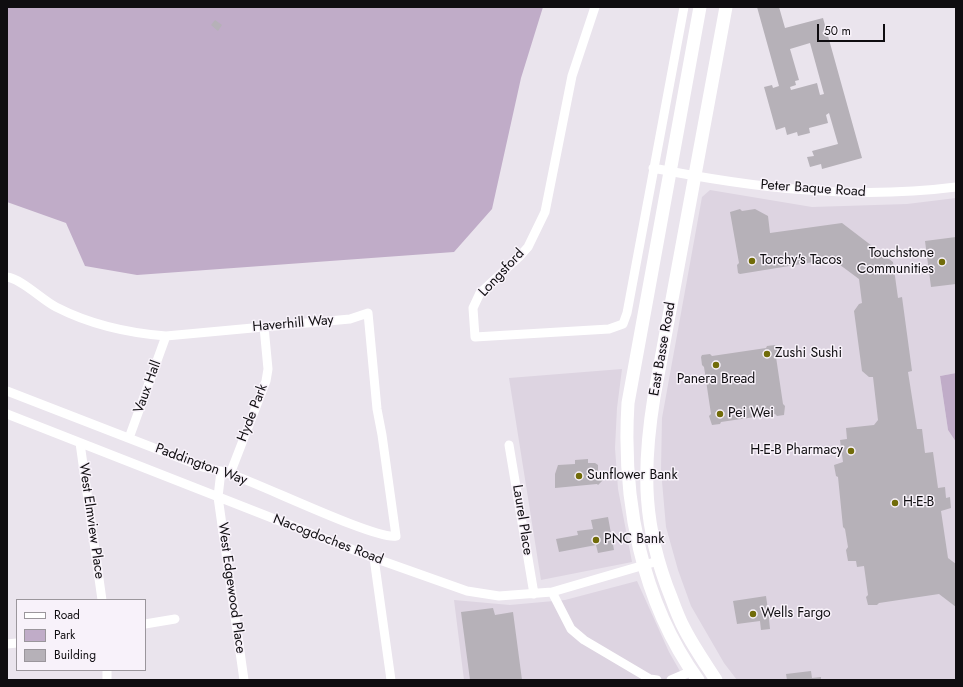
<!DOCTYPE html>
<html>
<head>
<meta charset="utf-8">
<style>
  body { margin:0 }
  #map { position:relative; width:963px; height:687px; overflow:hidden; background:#eae4ed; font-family:Jost,sans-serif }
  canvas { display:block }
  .frame { position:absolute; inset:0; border:8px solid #0f0d10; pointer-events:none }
  .legend { position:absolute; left:16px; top:599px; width:130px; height:72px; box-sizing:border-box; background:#f8f2fa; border:1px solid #9b969c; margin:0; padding:5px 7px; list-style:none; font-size:12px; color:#0f0d10 }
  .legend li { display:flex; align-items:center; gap:8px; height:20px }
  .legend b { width:20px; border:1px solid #9b969c }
  .scale { position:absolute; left:817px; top:24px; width:68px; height:18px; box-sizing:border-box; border:2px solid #0f0d10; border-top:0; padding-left:5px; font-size:12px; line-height:14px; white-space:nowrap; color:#0f0d10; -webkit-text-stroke:3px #f8f2fa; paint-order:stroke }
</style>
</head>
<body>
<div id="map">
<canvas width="963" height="687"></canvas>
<div class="frame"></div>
<ul class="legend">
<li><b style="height:5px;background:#fff"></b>Road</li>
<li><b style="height:11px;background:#c0acc8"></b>Park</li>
<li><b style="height:11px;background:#b6b1b8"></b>Building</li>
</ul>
<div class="scale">50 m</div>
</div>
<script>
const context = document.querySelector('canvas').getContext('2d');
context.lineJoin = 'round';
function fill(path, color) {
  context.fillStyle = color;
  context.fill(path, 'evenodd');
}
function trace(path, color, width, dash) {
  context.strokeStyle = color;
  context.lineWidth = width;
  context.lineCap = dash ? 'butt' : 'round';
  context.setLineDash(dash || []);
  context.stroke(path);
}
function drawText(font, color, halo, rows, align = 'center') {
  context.font = font + ' Jost,sans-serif';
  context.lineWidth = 3;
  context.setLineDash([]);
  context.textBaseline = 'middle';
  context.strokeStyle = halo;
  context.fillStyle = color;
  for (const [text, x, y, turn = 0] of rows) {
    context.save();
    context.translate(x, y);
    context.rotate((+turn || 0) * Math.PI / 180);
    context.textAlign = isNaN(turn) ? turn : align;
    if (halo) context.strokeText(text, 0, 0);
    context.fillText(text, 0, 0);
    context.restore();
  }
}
const built = new Path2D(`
  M710,190L812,207L907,204L956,198V373L940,376L948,430L956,442V680H737L724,663L691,606L678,570L666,527L661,470L662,418L702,197Z
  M622,369L617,408L615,448L618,489L632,562L541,580L509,378Z
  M637,581L669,652L685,680H464L454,600L510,605L565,600Z`);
const green = new Path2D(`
  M7,7H543L521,78L492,209L454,252L137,275L85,266L66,223L7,202Z
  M956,373V442L948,430L940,376Z`);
const building = new Path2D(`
  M757,7H779L785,28L823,18L862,158L822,169L821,164L810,167L807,157L814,156L812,151L838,144L829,113L826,115L828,123L809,128L810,133L798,136L797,132L787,135L785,127L776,130L764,87L772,85L773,88L779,86ZM810,43L824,94L820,95L817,83L791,90L790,87L796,85L795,81L799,80L790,49Z
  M215,20L222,25L218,31L211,25Z
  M740,209L742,211L755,209L768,216L770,233L842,223L893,262L898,298L902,297L912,371L908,372L917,429H922L925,453L933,452L938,488L945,487L946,498L950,497L951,508L941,511L948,558L956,564V607L939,594L879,603L877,605H868L866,597L868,595L864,566L857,567L856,561H848L846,550L848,547L845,529L843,527L838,477L836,476L834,465L843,462L840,440L847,439L846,428L874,425L878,420L873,377H869L862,371L854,311L859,304L862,303L859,279L832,259L740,274L738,273L737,265L739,263L730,212Z
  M956,237V284L931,287L925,241Z
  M775,345L777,346L778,354L776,357L783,404L785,406L784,415L777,416L775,414L721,422L720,424L712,425L709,416L711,414L704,367L702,365L701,357L702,355L710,354L712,356L766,348L767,346Z
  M588,459V463H595L598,465V472L605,478L598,485L597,484L555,488V474L558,465L575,464V460Z
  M608,517L614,550L598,553L596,545L559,552L556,539L578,535L577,531L593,529L591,520Z
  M766,596L768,610L771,609L772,619H769L770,629L761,630L760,621L737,624L733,601Z
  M493,608L495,615L513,612L522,680H470L461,612Z
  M811,671L812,678L821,677V680H787L786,674Z`);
const street = new Path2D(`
  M595,7L572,76L545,212L528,247L519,257L480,293L473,308L475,337L609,329L623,324L627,313L684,7
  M653,168C753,188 855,200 956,187
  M7,277C22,279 42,300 56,307C91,325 128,333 166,336L350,319L368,313L377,409L382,435L396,536C375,540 259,483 230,474C222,471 212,469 203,467L7,391
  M7,414L374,558L467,591L499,596L552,592L658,561
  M129,438L166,336
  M80,443L102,600
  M509,445L534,594
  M221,471L218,497L244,680
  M230,474L266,381L268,369L264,327
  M374,558L391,680
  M552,592L571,629L584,640L650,679L657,680
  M145,624L175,619
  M7,644L17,643
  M107,670V680
  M671,680L692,671`);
const secondary = new Path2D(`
  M698,680C641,601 622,500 628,403L700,7
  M716,680C705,663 693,646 684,628C679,619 675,608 671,597C643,528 642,471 654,397L726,7`);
const markers = [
  [752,261,4,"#716c09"],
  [942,262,4,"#716c09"],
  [767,354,4,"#716c09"],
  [716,365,4,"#716c09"],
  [720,414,4,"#716c09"],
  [851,451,4,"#716c09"],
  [579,476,4,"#716c09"],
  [895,503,4,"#716c09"],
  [596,540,4,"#716c09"],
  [753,614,4,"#716c09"]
];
const streetNames = [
  ["Peter Baque Road",813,189,4],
  ["Longsford",502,273,-47],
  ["Haverhill Way",293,324,-5],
  ["East Basse Road",663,349,-80],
  ["Vaux Hall",148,387,-70],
  ["Hyde Park",253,413,-69],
  ["Paddington Way",201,465,20],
  ["Laurel Place",522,520,81],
  ["West Elmview Place",91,521,82],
  ["Nacogdoches Road",328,540,21],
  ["West Edgewood Place",231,588,82]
];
const poiNames = [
  ["Touchstone",934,254,"right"],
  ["Communities",934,270,"right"],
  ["Torchy's Tacos",760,261],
  ["Zushi Sushi",775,354],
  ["Panera Bread",716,380,"center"],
  ["Pei Wei",728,414],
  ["H-E-B Pharmacy",843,451,"right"],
  ["Sunflower Bank",587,476],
  ["H-E-B",903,503],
  ["PNC Bank",604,540],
  ["Wells Fargo",761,614]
];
fill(built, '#ddd4e1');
fill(green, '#c0acc8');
fill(building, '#b6b1b8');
trace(street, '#fff', 9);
trace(secondary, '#fff', 13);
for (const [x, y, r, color] of markers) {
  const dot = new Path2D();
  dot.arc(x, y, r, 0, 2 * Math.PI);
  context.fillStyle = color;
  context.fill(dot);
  trace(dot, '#f8f2fa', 1.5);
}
drawText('14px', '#0f0d10', '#f8f2fa', streetNames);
drawText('14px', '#0f0d10', '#f8f2fa', poiNames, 'left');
</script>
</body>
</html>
